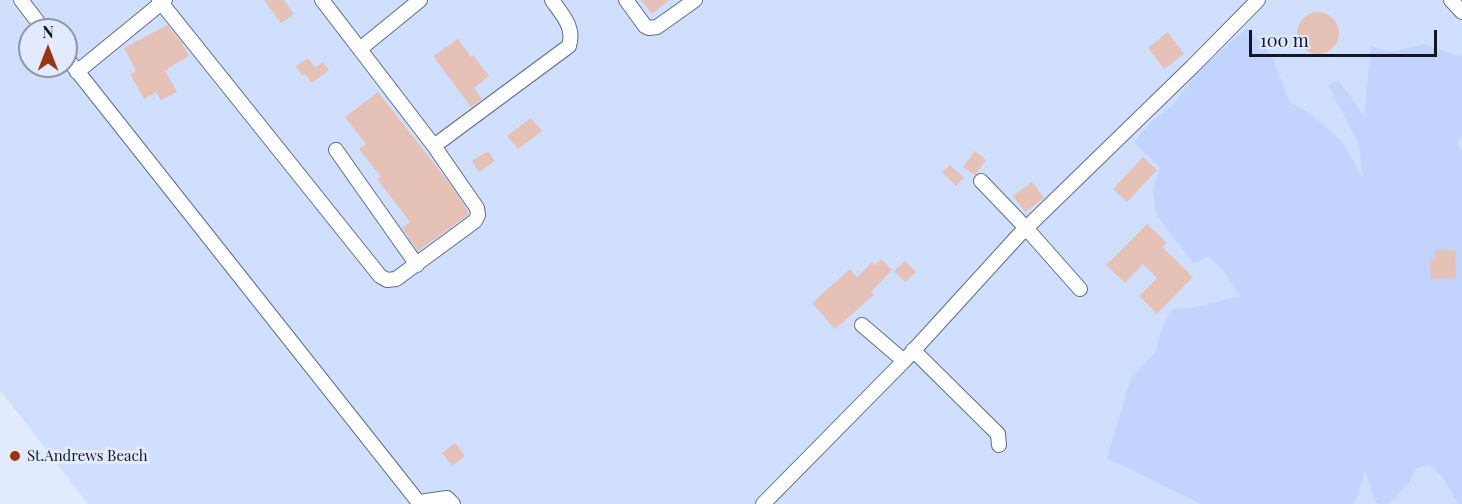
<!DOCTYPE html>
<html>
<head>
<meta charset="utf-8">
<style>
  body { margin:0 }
  #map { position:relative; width:1462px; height:504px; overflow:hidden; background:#e2ebfe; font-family:"Playfair Display",serif }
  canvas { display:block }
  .north { position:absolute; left:18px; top:18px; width:60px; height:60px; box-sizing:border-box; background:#e2ebfe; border:2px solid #8f96a6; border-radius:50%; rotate:0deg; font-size:16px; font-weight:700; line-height:24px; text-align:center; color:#121721 }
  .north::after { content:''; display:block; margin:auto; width:21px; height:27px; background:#9b350f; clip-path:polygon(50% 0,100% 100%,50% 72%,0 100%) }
  .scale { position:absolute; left:1249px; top:30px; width:188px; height:27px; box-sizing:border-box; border:3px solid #121721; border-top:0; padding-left:8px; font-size:18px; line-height:21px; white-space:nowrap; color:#121721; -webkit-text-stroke:4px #e2ebfe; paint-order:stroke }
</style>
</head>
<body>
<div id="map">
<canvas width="1462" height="504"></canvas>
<div class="north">N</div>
<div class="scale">100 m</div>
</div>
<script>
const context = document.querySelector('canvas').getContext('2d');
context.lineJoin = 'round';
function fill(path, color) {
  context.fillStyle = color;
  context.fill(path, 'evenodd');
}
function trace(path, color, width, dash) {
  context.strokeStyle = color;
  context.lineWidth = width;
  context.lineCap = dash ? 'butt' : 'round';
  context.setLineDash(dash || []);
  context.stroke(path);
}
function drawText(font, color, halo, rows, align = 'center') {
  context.font = font + ' "Playfair Display",serif';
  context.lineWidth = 6;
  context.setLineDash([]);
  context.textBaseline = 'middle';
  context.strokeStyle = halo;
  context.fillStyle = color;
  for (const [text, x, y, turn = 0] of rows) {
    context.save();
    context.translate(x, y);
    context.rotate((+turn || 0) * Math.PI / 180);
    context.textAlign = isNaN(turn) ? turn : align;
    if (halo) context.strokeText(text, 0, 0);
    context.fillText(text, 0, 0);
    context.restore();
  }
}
const built = new Path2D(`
  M0,0H1462V504H88L0,390ZM30,30H66V66H30Z`);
const green = new Path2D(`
  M1247,28L1272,56L1290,103L1308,112L1340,139L1362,176L1359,144L1328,85L1339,81L1364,116L1371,46L1390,52L1424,44L1462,57V136L1457,143L1462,151V504H1458L1442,476L1429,464L1415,469L1409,483L1389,504H1379L1375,501L1365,471L1357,498L1352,504H1202L1159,484L1133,470L1107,459L1131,378L1155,353L1163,325L1172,309L1193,308L1240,296L1223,270L1208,256L1194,264L1156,214L1153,189L1160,167L1134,143L1153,120L1173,105L1203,67Z`);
const building = new Path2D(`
  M264,0H284L294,14L281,23Z
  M641,0H669L652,14Z
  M1297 33a21 21 0 1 1 42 0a21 21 0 1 1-42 0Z
  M167,25L181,42L189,56L168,68V70L165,71L177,92L161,100L156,92L144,99L130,74L136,71L124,48Z
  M1168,32L1184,54L1164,69L1148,48Z
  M458,39L471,57L473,55L489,76L474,88L482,99L471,107L433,56Z
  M308,58L315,68L323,62L329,70L312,83L305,74L302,76L296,66Z
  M378,92L450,184L468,211V215L418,251L402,228L410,222L377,179L381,177L359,149L366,144L345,117Z
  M531,118L542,131L518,149L507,136Z
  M488,151L495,161L479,172L472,161Z
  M975,151L986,160L975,175L963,167Z
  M1143,157L1157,170L1127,202L1113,189Z
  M950,165L964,178L956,186L942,172Z
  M1032,182L1044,198L1025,212L1013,196Z
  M1147,224L1167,243L1162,247L1193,277L1157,314L1139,296L1157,278L1143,264L1125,283L1106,265Z
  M1435,250H1455L1456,278L1431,279L1430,259H1435Z
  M881,259L892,270L871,292L874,295L835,329L812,303L850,269L857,277L872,262L875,265Z
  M905,261L916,272L905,282L894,271Z
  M455,443L465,456L452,466L442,453Z`);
const minor = new Path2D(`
  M21,0L44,30
  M159,0L380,276L387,280L396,279L475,221L478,215L477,208L434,146L322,0
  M626,0L645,26L649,28L657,27L695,0
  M1451,0L1462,12
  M360,49L420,0
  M66,57L420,504
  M77,72L165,0
  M434,146L569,46C575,27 562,15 552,0
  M336,150L417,265
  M981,181L1026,228L1080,289
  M862,325L904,361
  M913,350L998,434L999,445
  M419,502L447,498L453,504
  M763,504L904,361L1018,236L1193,66L1258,0`);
const markers = [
  [15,456,6,"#9b350f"]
];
const poiNames = [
  ["St.Andrews Beach",27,456]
];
fill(built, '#d1dffe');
fill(green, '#c2d4fd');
fill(building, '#e6c1b5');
trace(minor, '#606c88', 16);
trace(minor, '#fff', 14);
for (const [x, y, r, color] of markers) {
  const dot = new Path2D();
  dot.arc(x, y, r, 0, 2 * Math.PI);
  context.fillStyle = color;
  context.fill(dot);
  trace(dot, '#e2ebfe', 2);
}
drawText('15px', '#121721', '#e2ebfe', poiNames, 'left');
</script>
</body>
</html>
